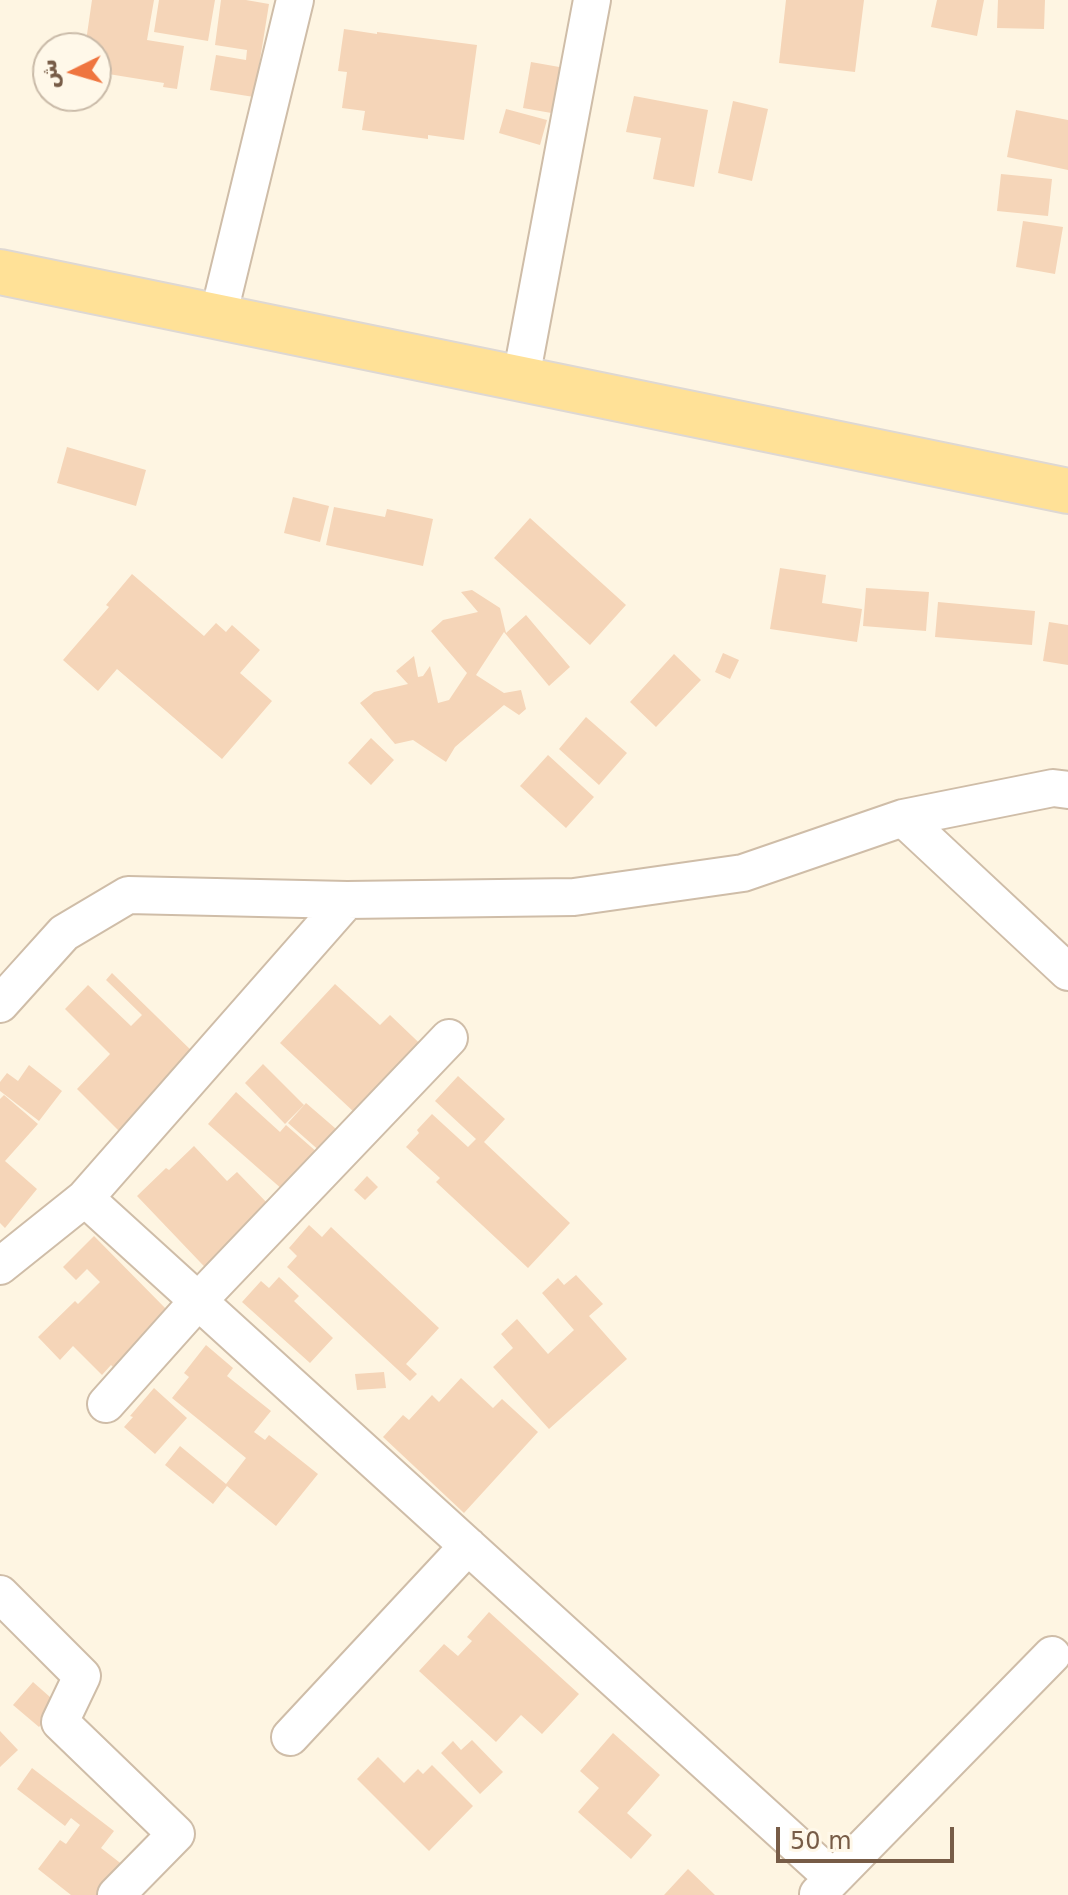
<!DOCTYPE html>
<html>
<head>
<meta charset="utf-8">
<style>
  body { margin:0 }
  #map { position:relative; width:1068px; height:1895px; overflow:hidden; background:#fef5e2; font-family:"DejaVu Sans","Noto Sans Arabic",sans-serif }
  canvas { display:block }
  .north { position:absolute; left:32px; top:32px; width:80px; height:80px; box-sizing:border-box; background:#fff8e9; border:2px solid #c9baa8; border-radius:50%; rotate:265deg; font-size:22px; font-weight:700; line-height:32px; text-align:center; color:#775c47 }
  .north::after { content:''; display:block; margin:auto; width:28px; height:36px; background:#ef753f; clip-path:polygon(50% 0,100% 100%,50% 72%,0 100%) }
  .scale { position:absolute; left:776px; top:1827px; width:178px; height:36px; box-sizing:border-box; border:4px solid #775c47; border-top:0; padding-left:10px; font-size:24px; line-height:28px; white-space:nowrap; color:#775c47; -webkit-text-stroke:6px #fff8e9; paint-order:stroke }
</style>
</head>
<body>
<div id="map">
<canvas width="1068" height="1895"></canvas>
<div class="north">ش</div>
<div class="scale">50 m</div>
</div>
<script>
const context = document.querySelector('canvas').getContext('2d');
context.lineJoin = 'round';
function fill(path, color) {
  context.fillStyle = color;
  context.fill(path, 'evenodd');
}
function trace(path, color, width, dash) {
  context.strokeStyle = color;
  context.lineWidth = width;
  context.lineCap = dash ? 'butt' : 'round';
  context.setLineDash(dash || []);
  context.stroke(path);
}
const building = new Path2D(`
  M92,0H154L147,40L184,46L177,89L163,87L164,83L96,72V48H85Z
  M159,0H215L208,41L154,32Z
  M221,0H246L269,4L254,97L210,90L216,55L246,60L247,50L215,45Z
  M786,0H864L855,72L779,63Z
  M937,0H984L977,36L931,27Z
  M998,0H1045L1044,29L997,28Z
  M344,29L377,34V32L477,45L464,140L428,135V139L362,130L365,111L342,108L347,72L338,71Z
  M531,62L565,68L557,114L523,108Z
  M634,96L708,110L694,187L653,179L661,138L626,132Z
  M733,101L768,109L752,181L718,173Z
  M506,109L547,120L540,145L499,133Z
  M1016,110L1068,120V170L1007,157Z
  M1001,174L1052,179L1048,216L997,211Z
  M1023,221L1063,227L1055,274L1016,267Z
  M67,447L146,470L136,506L57,483Z
  M293,497L329,506L320,542L284,533Z
  M334,507L385,517L387,509L433,519L423,566L326,545Z
  M530,518L626,605L590,645L494,558Z
  M780,568L826,575L822,603L862,609L857,642L770,629Z
  M132,574L204,636L216,623L226,632L232,625L260,650L240,673L272,701L222,759L117,669L98,691L63,660L109,607L106,605Z
  M866,588L929,592L926,631L863,626Z
  M472,590L500,608L506,633L526,615L570,667L549,686L504,632L476,675L504,693L521,690L526,709L519,715L504,705L455,747L446,762L413,740L395,744L360,703L374,692L408,684L396,671L414,656L418,677L423,676L430,666L438,703L449,700L467,673L431,631L443,620L478,612L461,592Z
  M938,602L1035,611L1032,645L935,637Z
  M1049,622L1068,625V665L1043,661Z
  M723,653L739,660L730,679L715,672Z
  M674,654L701,680L656,727L630,702Z
  M586,717L627,753L599,785L559,749Z
  M371,738L394,760L371,785L348,763Z
  M548,755L594,797L566,828L520,786Z
  M112,973L198,1057L123,1135L77,1089L110,1054L65,1009L88,985L131,1026L142,1015L106,980Z
  M335,984L380,1025L390,1015L435,1058L370,1127L280,1043Z
  M263,1064L304,1105L285,1124L245,1083Z
  M29,1065L62,1091L39,1121L0,1091V1082L7,1073L18,1081Z
  M458,1076L505,1119L484,1142L570,1223L528,1268L436,1182L440,1178L406,1147L419,1133L417,1130L432,1114L468,1147L476,1139L435,1101Z
  M236,1092L280,1132L286,1125L334,1167L300,1205L208,1124Z
  M4,1095L38,1124L5,1161L37,1189L5,1228L0,1223V1099Z
  M306,1103L357,1147L339,1168L288,1123Z
  M194,1146L227,1181L237,1172L273,1209L220,1283L137,1196L166,1168L169,1170Z
  M367,1176L378,1187L365,1200L354,1190Z
  M309,1225L322,1237L331,1227L439,1328L406,1364L417,1374L410,1381L287,1267L297,1256L289,1248Z
  M94,1236L171,1314L131,1385L111,1365L102,1375L73,1346L60,1360L38,1337L75,1301L78,1304L100,1282L87,1269L76,1280L63,1267Z
  M576,1275L603,1304L589,1316L627,1359L549,1429L493,1367L513,1348L501,1334L517,1319L548,1354L574,1330L542,1293L558,1278L564,1285Z
  M279,1277L299,1296L294,1301L333,1338L310,1363L242,1302L261,1281L269,1288Z
  M206,1345L233,1368L227,1376L271,1411L254,1432L265,1440L269,1435L318,1474L276,1526L227,1486L213,1504L165,1465L180,1446L226,1484L246,1458L172,1398L189,1377L184,1373Z
  M384,1372L386,1388L357,1390L355,1374Z
  M461,1378L493,1408L502,1399L538,1432L464,1513L383,1437L403,1415L409,1420L432,1395L439,1402Z
  M154,1388L187,1418L155,1454L124,1427L133,1417L130,1416Z
  M489,1612L579,1694L542,1734L521,1715L496,1742L419,1671L444,1644L458,1656L472,1641L467,1637Z
  M33,1682L59,1705L39,1727L13,1705Z
  M0,1731L18,1750L0,1767Z
  M613,1733L660,1775L627,1813L652,1835L631,1859L578,1812L599,1788L580,1771Z
  M472,1740L503,1772L480,1794L441,1753L453,1741L461,1750Z
  M378,1757L404,1783L418,1769L423,1774L432,1765L473,1806L429,1851L357,1779Z
  M32,1768L114,1831L101,1848L128,1869L107,1895H71L38,1869L60,1840L66,1844L80,1825L71,1818L65,1826L17,1789Z
  M688,1869L715,1895H664Z`);
const minor = new Path2D(`
  M218,317L295,0
  M521,378L592,0
  M903,818L1068,972
  M0,1004L64,933L128,895L347,900L574,897L743,873L903,818L1053,788L1068,790
  M85,1198L833,1878
  M0,1266L85,1198L347,900
  M106,1404L198,1301L449,1038
  M0,1594L82,1676L60,1722L176,1834L116,1895
  M290,1737L468,1546
  M818,1894L1052,1655`);
const major = new Path2D(`
  M0,272L1068,491`);
fill(building, '#f5d5b8');
trace(minor, '#cfbda8', 40);
trace(major, '#ded8d3', 48);
trace(minor, '#fff', 36);
trace(major, '#ffe197', 44);
</script>
</body>
</html>
